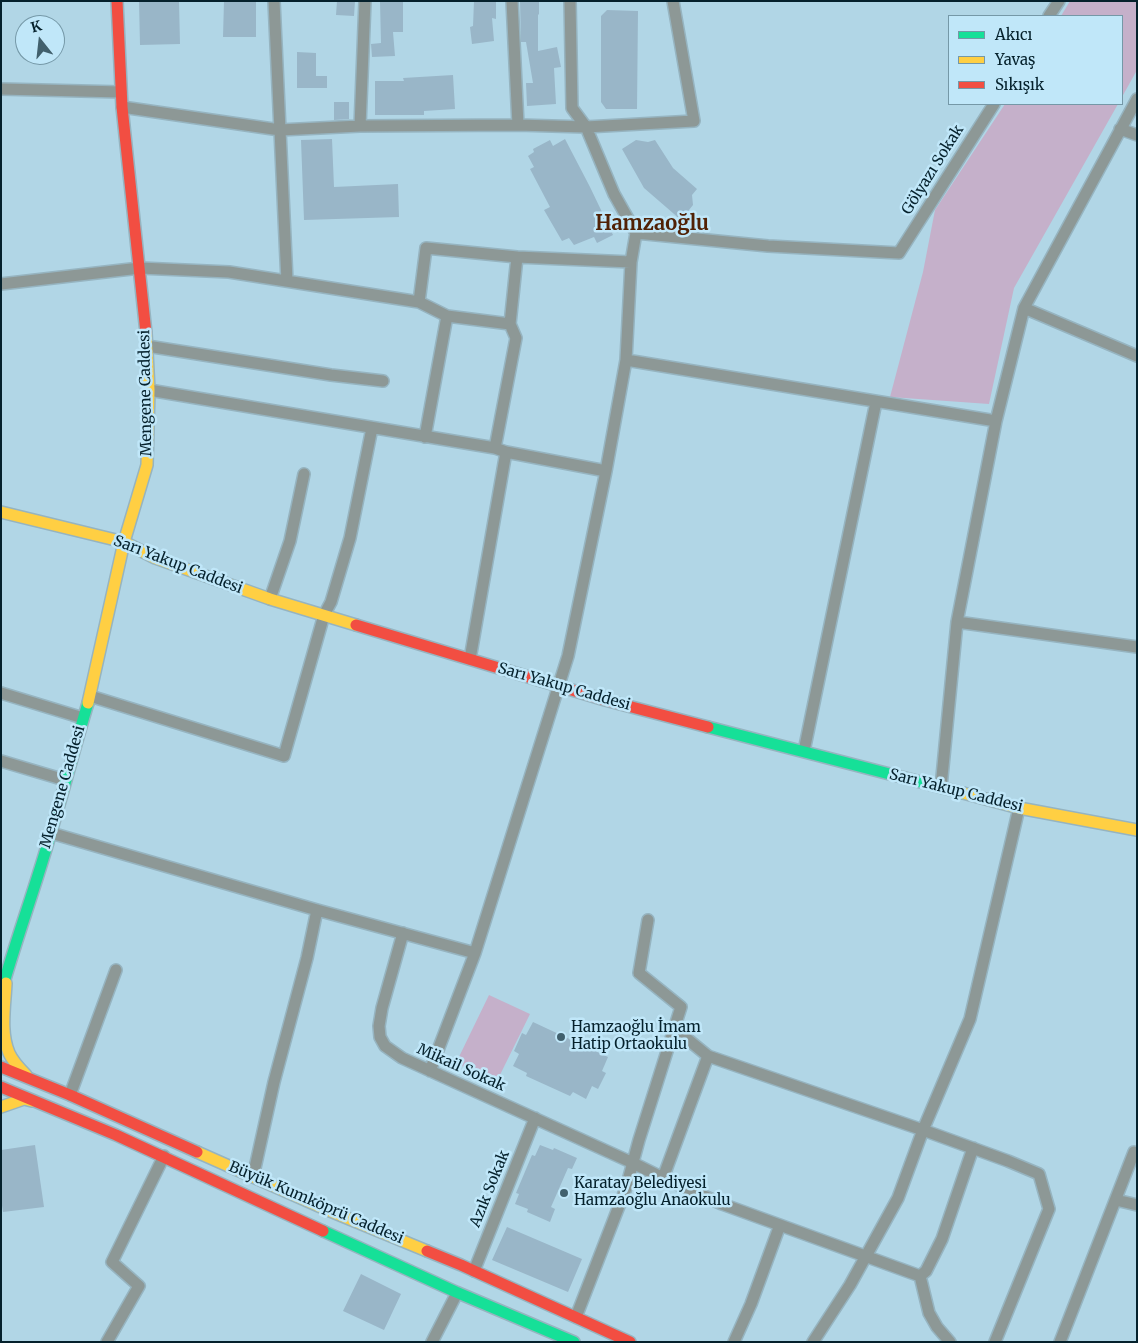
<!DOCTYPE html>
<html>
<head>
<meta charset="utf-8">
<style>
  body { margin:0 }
  #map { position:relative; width:1138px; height:1343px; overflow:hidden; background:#b1d6e6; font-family:Merriweather,serif }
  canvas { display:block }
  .frame { position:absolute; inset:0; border:2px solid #05212c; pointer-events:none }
  .legend { position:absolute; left:948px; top:15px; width:175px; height:90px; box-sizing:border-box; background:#c0e7f9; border:1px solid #7598a7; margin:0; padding:6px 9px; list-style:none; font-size:15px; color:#05212c }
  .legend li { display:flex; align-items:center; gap:10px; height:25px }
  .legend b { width:25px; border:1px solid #7598a7 }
  .north { position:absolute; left:15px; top:15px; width:50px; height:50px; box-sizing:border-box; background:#c0e7f9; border:1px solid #7598a7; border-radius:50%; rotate:344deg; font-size:14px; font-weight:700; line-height:20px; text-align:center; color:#05212c }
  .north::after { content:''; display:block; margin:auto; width:18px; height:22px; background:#41606d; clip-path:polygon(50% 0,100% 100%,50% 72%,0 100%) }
</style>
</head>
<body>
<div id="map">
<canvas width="1138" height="1343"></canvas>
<div class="frame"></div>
<ul class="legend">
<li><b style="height:6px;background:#16e098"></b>Akıcı</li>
<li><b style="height:6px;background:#ffcf43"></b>Yavaş</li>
<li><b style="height:6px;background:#f24e42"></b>Sıkışık</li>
</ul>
<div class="north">K</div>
</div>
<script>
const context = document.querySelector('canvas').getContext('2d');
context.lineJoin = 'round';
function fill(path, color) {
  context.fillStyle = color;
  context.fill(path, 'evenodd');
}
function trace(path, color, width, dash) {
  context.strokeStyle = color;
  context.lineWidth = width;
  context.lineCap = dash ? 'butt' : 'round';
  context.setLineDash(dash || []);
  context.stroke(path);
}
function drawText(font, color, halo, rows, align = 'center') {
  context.font = font + ' Merriweather,serif';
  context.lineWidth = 5;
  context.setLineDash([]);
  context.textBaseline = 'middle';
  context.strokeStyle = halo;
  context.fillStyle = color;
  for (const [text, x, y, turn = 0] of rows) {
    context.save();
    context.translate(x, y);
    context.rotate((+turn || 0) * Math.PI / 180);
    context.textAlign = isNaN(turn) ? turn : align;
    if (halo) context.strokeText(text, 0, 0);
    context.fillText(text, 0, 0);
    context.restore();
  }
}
const green = new Path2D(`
  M1070,1H1137V70L1122,97V16H1061Z
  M1005,104H1118L1014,288L989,404L890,397L923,272L935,210Z
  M489,995L530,1014L496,1083L456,1063Z`);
const building = new Path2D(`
  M139,1H179L180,44L140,45Z
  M224,1H256V37H223Z
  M337,1H355L354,16L336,15Z
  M403,1V32H393L395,56L372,57L371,44L381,43L380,2Z
  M474,1H496V19L492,18L494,41L472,44L470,27L473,26Z
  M520,1H539V14L538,15V51L557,47L561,67L554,68L556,104L527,106L526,83H533L526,42H521Z
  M607,10L638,11L637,109H606L601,102V16Z
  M297,52L316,53V76H327V88H297Z
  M453,75L455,109L424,111V115H375V81H404L403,78Z
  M334,102H349V119L334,120Z
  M332,139L334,187L398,184L399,217L304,220L301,140Z
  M565,139L590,187L613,235L597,243L594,237L574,245L569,238L562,241L544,210L550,207L530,169L534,167L528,156L534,152L533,149L550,140L553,146Z
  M636,140L648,142L655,140L673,168L697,189L692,195L693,205L681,220L644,188L622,149Z
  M533,1022L608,1057L602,1071L606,1073L598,1089L592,1086L586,1099L573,1092L570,1096L526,1076L527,1073L513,1066L519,1054L514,1051L522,1033L526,1035Z
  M35,1145L44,1207L3,1212L1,1199V1150Z
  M540,1145L553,1150L554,1148L577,1158L572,1169L568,1168L551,1207L555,1209L550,1222L527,1212L528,1209L515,1204L519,1194L516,1193L532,1155L535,1156Z
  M507,1227L582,1259L568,1292L492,1260Z
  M361,1274L401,1294L384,1330L343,1311Z`);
const street = new Path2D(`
  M274,1L287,281
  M512,1L518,125
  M570,1L572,108L586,127L614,194L636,233L768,246L899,253L994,104
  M1049,16L1059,1
  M1,89L121,92
  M122,107L280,130L360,126L518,125L586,127L694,121L673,1
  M360,126L365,1
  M1120,129L1137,135
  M1,284L140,268L229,272L419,302L447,316
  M419,302L426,248L517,257L631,262
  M1024,308L1137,356
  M147,346L331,375L383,381
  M626,360L996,421
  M149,390L495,448L506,452L606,471
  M425,437L447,316L510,324
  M495,448L516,338L510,324L517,257
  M270,599L290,541L304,474
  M957,622L1137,647
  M470,659L506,452
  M1,693L83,718
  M90,696L284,756L324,615L331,602L350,538L372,428
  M804,751L876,402
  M1,761L65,780
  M941,787L957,622L996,421L1024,308L1137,99
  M51,833L317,910L475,953
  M403,933L382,1008L379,1026L380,1037L385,1046L402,1058L633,1163L663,1178L722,1204L920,1276L926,1271L942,1239L973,1148
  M675,1029L708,1056L923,1130L1008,1161L1039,1174L1049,1209L995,1342
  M430,1071L475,953L568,656L606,471L626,360L631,262L636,233
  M70,1095L116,970
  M253,1177L274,1082L307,958L317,910
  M663,1178L708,1056
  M1116,1200L1137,1205
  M474,1271L535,1118
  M920,1276L929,1313L937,1327L950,1342
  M576,1317L626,1188L639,1140L681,1007L639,973L648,920
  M107,1342L139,1286L112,1262L164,1156
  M432,1342L457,1293
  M734,1342L751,1304L780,1225
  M813,1342L850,1285L898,1198L923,1130L970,1019L1019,808
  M1060,1342L1134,1152`);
const fast = new Path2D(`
  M708,727L963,793
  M1,993C16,939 36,886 51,832C64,789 75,746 88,703
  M323,1231L456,1292L574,1342`);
const slow = new Path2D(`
  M1,512L124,542L155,558L270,599L356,625
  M88,703L124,542L147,465L149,390L146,333
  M963,793L1019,808L1137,830
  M6,983C5,1006 0,1032 9,1053C13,1062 20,1069 26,1075
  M1,1107L24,1099L32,1101
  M197,1152L330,1211L427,1251`);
const jam = new Path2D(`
  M117,1L122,107L146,333
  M356,625L605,700L708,727
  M1,1067L70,1095L197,1152
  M1,1087L116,1135L323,1231
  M427,1251L461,1265L630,1342`);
const markers = [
  [561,1037,5,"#41606d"],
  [564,1193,5,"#41606d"]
];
const streetNames = [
  ["Gölyazı Sokak",933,170,-58],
  ["Mengene Caddesi",146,393,-91],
  ["Sarı Yakup Caddesi",178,565,21],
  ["Sarı Yakup Caddesi",564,687,16],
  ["Mengene Caddesi",63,787,-74],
  ["Sarı Yakup Caddesi",956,791,14],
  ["Mikail Sokak",461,1068,24],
  ["Azık Sokak",490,1189,-68],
  ["Büyük Kumköprü Caddesi",316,1203,23]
];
const poiNames = [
  ["Hamzaoğlu İmam",571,1028],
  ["Hatip Ortaokulu",571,1045],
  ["Karatay Belediyesi",574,1184],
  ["Hamzaoğlu Anaokulu",574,1201]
];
const districtNames = [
  ["Hamzaoğlu",652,224]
];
fill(green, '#c5b0ca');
fill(building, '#99b6c8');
trace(street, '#96b4c0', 14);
trace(fast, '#96b4c0', 14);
trace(slow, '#96b4c0', 14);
trace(jam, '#96b4c0', 14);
trace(street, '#8d9896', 11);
trace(fast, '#16e098', 11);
trace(slow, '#ffcf43', 11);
trace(jam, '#f24e42', 11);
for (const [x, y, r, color] of markers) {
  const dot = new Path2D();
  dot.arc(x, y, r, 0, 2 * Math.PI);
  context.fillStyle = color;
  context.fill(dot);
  trace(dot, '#c0e7f9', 2);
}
drawText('15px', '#05212c', '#c0e7f9', streetNames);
drawText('15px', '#05212c', '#c0e7f9', poiNames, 'left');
drawText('bold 20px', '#502105', '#c0e7f9', districtNames);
</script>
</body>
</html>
